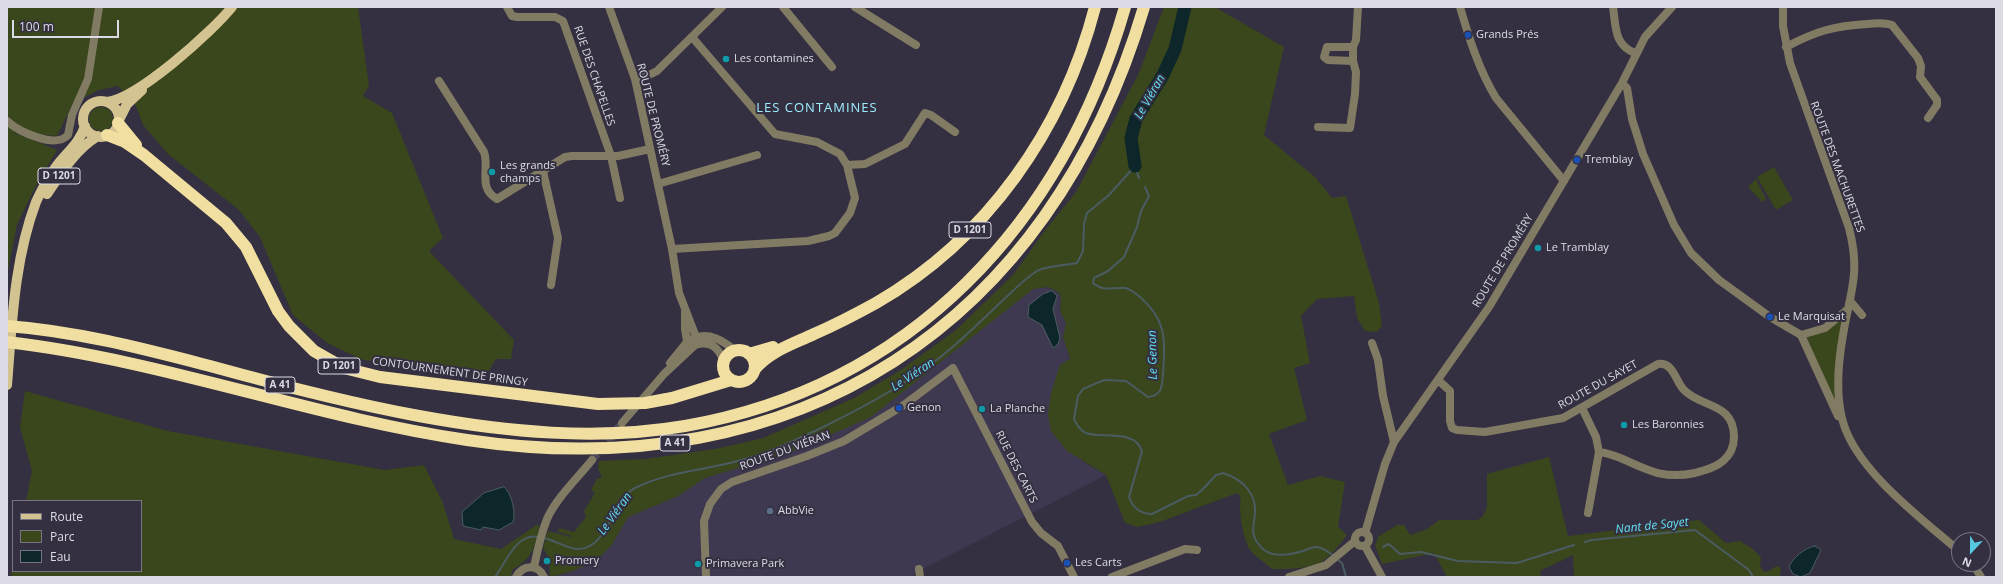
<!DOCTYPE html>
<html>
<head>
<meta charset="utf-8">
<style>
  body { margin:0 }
  #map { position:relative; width:2003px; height:584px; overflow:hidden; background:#343041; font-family:"Open Sans",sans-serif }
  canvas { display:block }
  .frame { position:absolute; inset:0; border:8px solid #dcdbe5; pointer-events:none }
  .legend { position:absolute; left:12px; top:500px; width:130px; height:72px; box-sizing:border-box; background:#343041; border:1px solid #777483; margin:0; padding:5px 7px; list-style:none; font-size:12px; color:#dcdbe5 }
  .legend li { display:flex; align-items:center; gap:8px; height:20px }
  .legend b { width:20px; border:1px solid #777483 }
  .north { position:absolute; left:1951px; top:532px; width:40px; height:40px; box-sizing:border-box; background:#343041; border:1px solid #777483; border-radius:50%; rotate:202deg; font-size:11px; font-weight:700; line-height:16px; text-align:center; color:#dcdbe5 }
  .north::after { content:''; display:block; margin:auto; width:14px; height:18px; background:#57c9e2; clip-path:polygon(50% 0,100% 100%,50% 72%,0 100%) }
  .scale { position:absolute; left:12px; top:20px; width:107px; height:18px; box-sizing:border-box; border:2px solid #dcdbe5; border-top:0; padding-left:5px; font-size:12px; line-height:14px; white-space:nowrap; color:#dcdbe5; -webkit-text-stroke:3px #343041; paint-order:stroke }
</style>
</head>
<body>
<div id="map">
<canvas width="2003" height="584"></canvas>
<div class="frame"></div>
<ul class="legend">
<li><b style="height:5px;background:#d2c390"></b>Route</li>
<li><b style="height:11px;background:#3a461c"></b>Parc</li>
<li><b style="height:11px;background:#0c262a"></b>Eau</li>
</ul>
<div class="north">N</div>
<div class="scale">100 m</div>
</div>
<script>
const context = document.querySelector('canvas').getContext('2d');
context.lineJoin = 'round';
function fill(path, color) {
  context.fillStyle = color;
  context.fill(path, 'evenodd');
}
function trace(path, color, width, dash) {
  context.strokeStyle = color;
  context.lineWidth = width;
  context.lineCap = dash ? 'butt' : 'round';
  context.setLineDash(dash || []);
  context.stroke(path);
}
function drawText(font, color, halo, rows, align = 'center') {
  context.font = font + ' "Open Sans",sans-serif';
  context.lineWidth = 4;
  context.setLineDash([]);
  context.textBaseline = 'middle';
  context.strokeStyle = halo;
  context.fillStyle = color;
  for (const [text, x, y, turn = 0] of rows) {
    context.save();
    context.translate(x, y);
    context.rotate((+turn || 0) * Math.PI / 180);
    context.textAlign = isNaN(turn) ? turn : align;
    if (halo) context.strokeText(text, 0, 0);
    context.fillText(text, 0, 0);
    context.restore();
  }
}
const built = new Path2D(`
  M1048,287L1058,292L1061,297L1060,311L1066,323L1063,337L1070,359L1083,462L1106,475L915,573L913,577H552L573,571L611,546L628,517L678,496L705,478L794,451L1033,289Z`);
const green = new Path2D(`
  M7,7H358L369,86L363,96L392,113L443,238L429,251L514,340L511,359H496L488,372L363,360L327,343L293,315L260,237L239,210L168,154L143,125L136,106L118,86L99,90L73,103L57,136L13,132L57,150L38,182L17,224L7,276Z
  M1164,7H1215L1284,47L1264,135L1315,177L1332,198L1346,196L1379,303L1382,326L1377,332L1365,331L1357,318L1354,296L1317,299L1301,316L1310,363L1294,368L1307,420L1269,434L1288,485L1320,476L1345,482L1338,527L1347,535C1340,544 1331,556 1321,562C1310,569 1286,569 1272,569C1266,563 1257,558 1251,551C1243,541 1238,510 1241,497L1237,493L1160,522L1138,527L1125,523L1106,475L1067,451L1051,431L1048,414L1051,393L1060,365L1070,359L1063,337L1066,323L1060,311L1061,297L1058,292L1048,287L1033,289L871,417L794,451L705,478L678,496L628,517L611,546L596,561L573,571L550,577L549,558L543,548L548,531L571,537L572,536L558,532L559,528L574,532L586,517L584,511L595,493L591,490L597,479L602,477L598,469L599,461L645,459L715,449L763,438L854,398L901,370L956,330L1013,275L1046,229L1076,192L1138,75Z
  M89 119a12 12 0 1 1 24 0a12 12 0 1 1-24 0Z
  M1774,167L1793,200L1776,210L1757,177Z
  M1756,179L1766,199L1762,202L1748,187Z
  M1842,318L1837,406L1807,339L1808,337Z
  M25,391L168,431L385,470L424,465L443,503L454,539L501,549L538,524C540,529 538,533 537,537C533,554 527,561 512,570L511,577H11L13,566V571H141V501H26L32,471L20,427Z
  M1549,457L1568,536L1699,520L1726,543L1740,541L1753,549L1761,558L1760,565L1763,571L1767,572L1777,566L1781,568L1780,576L1574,577L1573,555L1540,571L1541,577H1447L1434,553L1382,564L1375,545L1379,536L1397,525H1404L1410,535L1427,529L1439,520H1478L1483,516L1487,507V474Z`);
const water = new Path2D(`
  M1052,291L1057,296L1053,309L1060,338L1058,344L1053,348L1042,325L1028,317L1029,305L1043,294Z
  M504,487C512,493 516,514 513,522L499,530L483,527L481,530L463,526L462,512L484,493Z
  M1815,546L1821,550L1810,573L1801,577L1793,574L1789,567C1792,558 1806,547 1815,546Z`);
const stream = new Path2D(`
  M1135,166L1139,178
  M1145,187L1149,196L1141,211L1137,227L1124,257L1108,271L1094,278L1093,283C1103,292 1113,287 1125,288C1131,289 1136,294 1140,297C1168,321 1165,342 1163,375C1162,387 1162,395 1148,397L1126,381L1104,380L1083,389L1078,396L1074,419C1077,424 1079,430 1086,433C1100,439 1134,428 1142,451L1129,497C1133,508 1140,514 1152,514L1188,496L1196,495L1202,490L1216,475L1223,473C1239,478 1253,489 1255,507C1256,525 1246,534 1264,550C1275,558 1294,554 1306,550C1309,549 1312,547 1315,547C1322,547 1329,552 1334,556
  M544,538C554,540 570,550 579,549C608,548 613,499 635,488C669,471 709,470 745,459C769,453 792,441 815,431C858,410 900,388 938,359C960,342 980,322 1001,302C1012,292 1024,279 1037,271C1045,266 1067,265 1077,263L1083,251L1084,224L1087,213L1109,195L1135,166
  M1585,542L1592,540L1695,530L1749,570L1753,577
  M1383,547L1389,544L1400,554L1421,552L1458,561L1517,563L1574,545
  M1337,559L1342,563L1346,577
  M495,577C506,563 516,532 539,537`);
const river = new Path2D(`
  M1135,166L1131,138L1136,119L1163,75L1175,49L1185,7`);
const minorTunnel = new Path2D(`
  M592,460L622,423`);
const minor = new Path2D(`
  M507,7L512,16L517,17H555L563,21L611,156L620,198
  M609,7L635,79L672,249L679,293L696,337L695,345L664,374L622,423
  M783,7L832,67
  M855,7L916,45
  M1460,7C1469,38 1479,70 1496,98L1564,181
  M1613,7C1616,27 1614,45 1635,53
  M1783,7V26L1790,63L1849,228C1861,274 1850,292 1843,335C1838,363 1835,394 1843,422C1857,471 1921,518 1959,551
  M1786,47C1816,31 1834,26 1867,24C1875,23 1884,22 1892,25L1918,58L1921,66L1920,77L1937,100V105L1928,118
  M1353,61L1328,60L1324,57L1327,47H1353
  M635,79L647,76L657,71L722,7
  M439,81L484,152C490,169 477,187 497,199L565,157L572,156H618L650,149
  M1622,83L1627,88L1632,119L1643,154L1674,225L1691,253L1719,280L1770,317L1801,335L1825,328L1848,309
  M7,121C19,132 56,149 68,135L72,115L88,79L99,7
  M1318,127L1350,128L1355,94L1356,72L1353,61V47L1356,40L1358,7
  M847,165L865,164L905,144L925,113L931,115L955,132
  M543,171L558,238L551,285
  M658,184L757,155
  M672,249L808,241L829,236L835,233L850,213L855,198L847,165L840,154L817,142L775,134L692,37
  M1851,302L1862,315
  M1801,335L1838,416
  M692,339C709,331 723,341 736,351
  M1372,343L1378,360L1383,396L1394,442
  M695,345C711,340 719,348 724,362
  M670,363L687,342L685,329V312
  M1438,380L1450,391V421L1452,428L1457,430L1485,432L1563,418L1658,364C1674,362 1675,381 1684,390C1701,408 1734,402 1734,437C1734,446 1730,455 1723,461C1715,468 1705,470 1695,473C1666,479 1651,472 1625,460C1616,456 1609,453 1599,452
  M1582,408L1596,437L1599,452L1588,513
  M1355 539a7 7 0 1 1 14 0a7 7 0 1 1-14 0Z
  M1365,533L1385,464L1394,442L1489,307L1622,83L1645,37L1672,7
  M1365,546L1382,577
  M1973,564L1981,577
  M534,567C537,552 541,534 547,519C557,497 577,479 592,460
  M919,569L920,577
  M516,577C523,564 538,564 544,577
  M706,577L704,521L710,504L721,489L732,482L807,456L844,441L904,405L953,368L1032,522L1041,533L1058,546L1074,577
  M1112,577L1185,549L1197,550
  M1289,577L1326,565L1355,541`);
const major = new Path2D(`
  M83 119a18 18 0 1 1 36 0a18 18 0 1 1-36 0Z
  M107,102C137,99 212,32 232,7
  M119,120L127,104L142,90
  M47,194C61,173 76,149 98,136
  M7,385C12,324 14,260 36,202C41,191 48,178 55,168C65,154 80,143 85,126`);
const highway = new Path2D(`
  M118,123L136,145
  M107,135L125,142L144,155L226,223L246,247L278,311L289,326L314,351L344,368L380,377L598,404L645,403L672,398L731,380
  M7,326C76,331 144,349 210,366C279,385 348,403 419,416C506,432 597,441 685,426C912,386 1063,223 1125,7
  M7,342C163,360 311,417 467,440C797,489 1049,326 1144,7
  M723 366a16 16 0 1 1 32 0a16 16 0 1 1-32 0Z
  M749,354L773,347
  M755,369C770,351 793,344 814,334C835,325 856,314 876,303C987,239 1063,130 1095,7`);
const markers = [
  [1468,35,4,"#1a4fb4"],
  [726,59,4,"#0f9aa8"],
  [1577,160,4,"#1a4fb4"],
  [492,172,4,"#0f9aa8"],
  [1538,248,4,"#0f9aa8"],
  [1770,317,4,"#1a4fb4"],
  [899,408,4,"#1a4fb4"],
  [982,409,4,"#0f9aa8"],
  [1624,425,4,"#0f9aa8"],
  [770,511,4,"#5c6f8a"],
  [547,561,4,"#0f9aa8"],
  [1067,563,4,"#1a4fb4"],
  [698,564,4,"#0f9aa8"]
];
const shields = [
  [59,176,42],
  [970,230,42],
  [339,366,42],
  [280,385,30],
  [675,443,30]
];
const shieldNames = [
  ["D 1201",59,176],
  ["D 1201",970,230],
  ["D 1201",339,366],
  ["A 41",280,385],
  ["A 41",675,443]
];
const poiNames = [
  ["Grands Prés",1476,35],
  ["Les contamines",734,59],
  ["Tremblay",1585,160],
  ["Les grands",500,166],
  ["champs",500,179],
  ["Le Tramblay",1546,248],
  ["Le Marquisat",1778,317],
  ["Genon",907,408],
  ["La Planche",990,409],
  ["Les Baronnies",1632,425],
  ["AbbVie",778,511],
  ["Promery",555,561],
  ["Les Carts",1075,563],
  ["Primavera Park",706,564]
];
const streetNames = [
  ["RUE DES CHAPELLES",594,76,71],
  ["ROUTE DE PROMÉRY",653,115,76],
  ["ROUTE DES MACHURETTES",1837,167,70],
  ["ROUTE DE PROMÉRY",1503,261,-59],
  ["CONTOURNEMENT DE PRINGY",450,372,8],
  ["ROUTE DU SAYET",1598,385,-29],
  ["ROUTE DU VIÉRAN",785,451,-20],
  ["RUE DES CARTS",1016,467,63]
];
const waterNames = [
  ["Le Viéran",1150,97,-60],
  ["Le Genon",1153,355,-91],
  ["Le Viéran",913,375,-33],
  ["Le Viéran",615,514,-54],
  ["Nant de Sayet",1652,526,-6]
];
const quarterNames = [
  ["LES CONTAMINES",817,108]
];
fill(built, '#3e3950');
fill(green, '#3a461c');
fill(water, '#0c262a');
trace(water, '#4a5c62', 1);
trace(stream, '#4a5c62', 2);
trace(river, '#0c262a', 13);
trace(minorTunnel, '#4d4a5a', 8, [8, 4]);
trace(minor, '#827b63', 8);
trace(major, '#d2c390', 10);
trace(highway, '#f1dfa1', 12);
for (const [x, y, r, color] of markers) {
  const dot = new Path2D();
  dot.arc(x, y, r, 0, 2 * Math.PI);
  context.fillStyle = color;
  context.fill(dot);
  trace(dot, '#343041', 1.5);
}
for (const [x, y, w] of shields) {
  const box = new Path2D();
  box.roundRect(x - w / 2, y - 8, w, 16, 3);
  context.fillStyle = '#343041';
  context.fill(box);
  trace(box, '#dcdbe5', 1);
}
drawText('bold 10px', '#dcdbe5', null, shieldNames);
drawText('11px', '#dcdbe5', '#343041', poiNames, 'left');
drawText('11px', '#dcdbe5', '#343041', streetNames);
drawText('italic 12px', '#63ddf1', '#343041', waterNames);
context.letterSpacing = '1px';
drawText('13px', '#9eecff', '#343041', quarterNames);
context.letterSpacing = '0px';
</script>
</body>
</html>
